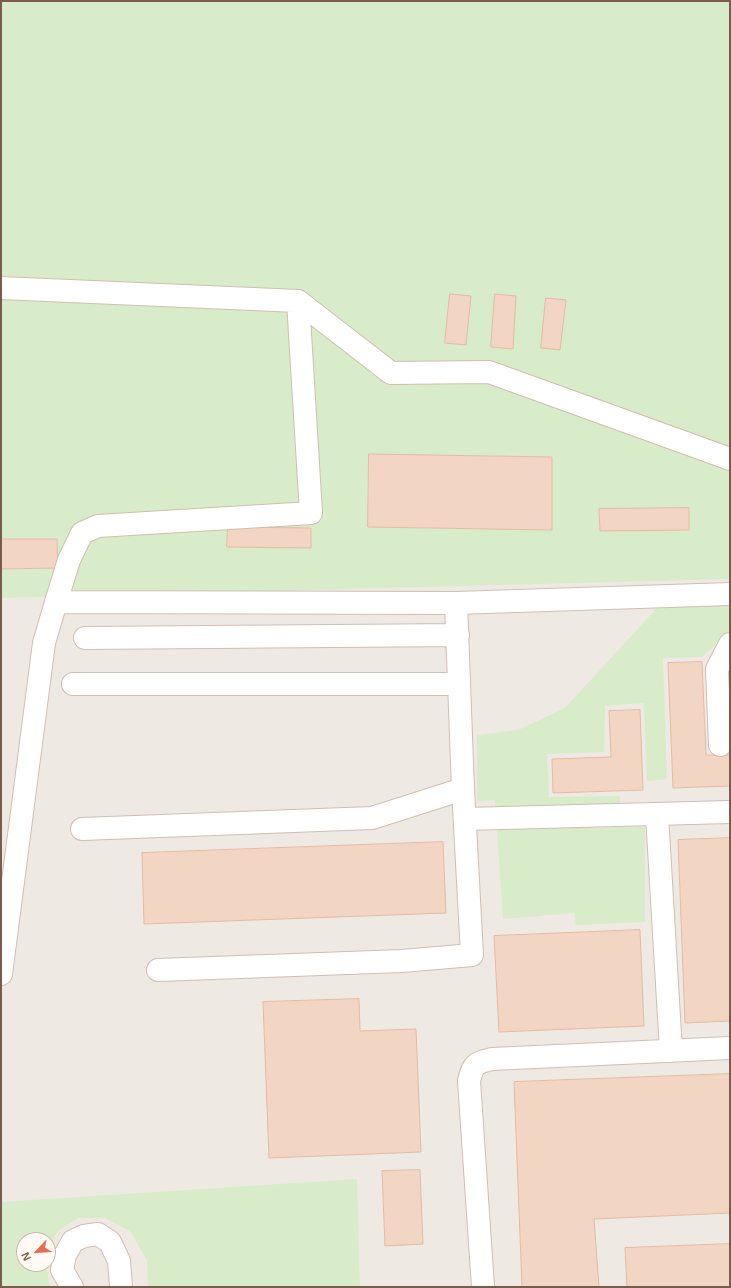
<!DOCTYPE html>
<html>
<head>
<meta charset="utf-8">
<style>
  body { margin:0 }
  #map { position:relative; width:731px; height:1288px; overflow:hidden; background:#fdf6ec; font-family:Arial,sans-serif }
  canvas { display:block }
  .frame { position:absolute; inset:0; border:2px solid #7a5c4d; pointer-events:none }
  .north { position:absolute; left:16px; top:1232px; width:40px; height:40px; box-sizing:border-box; background:#fffaf3; border:1px solid #cabbb1; border-radius:50%; rotate:245deg; font-size:11px; font-weight:700; line-height:16px; text-align:center; color:#7a5c4d }
  .north::after { content:''; display:block; margin:auto; width:14px; height:18px; background:#e76f51; clip-path:polygon(50% 0,100% 100%,50% 72%,0 100%) }
</style>
</head>
<body>
<div id="map">
<canvas width="731" height="1288"></canvas>
<div class="frame"></div>
<div class="north">N</div>
</div>
<script>
const context = document.querySelector('canvas').getContext('2d');
context.lineJoin = 'round';
function fill(path, color) {
  context.fillStyle = color;
  context.fill(path, 'evenodd');
}
function trace(path, color, width, dash) {
  context.strokeStyle = color;
  context.lineWidth = width;
  context.lineCap = dash ? 'butt' : 'round';
  context.setLineDash(dash || []);
  context.stroke(path);
}
const industrial = new Path2D(`
  M1,1H730V1287H1ZM24,1240H48V1264H24Z`);
const green = new Path2D(`
  M1,1H730V579L1,598Z
  M730,605V630L702,657L663,658L667,779L647,781L644,703L605,706L604,752L547,754L549,797L620,796L621,808L591,811L590,828L645,827V922L576,925L574,913L503,919L495,800L477,801V735L518,730L565,708L658,607Z
  M357,1179L360,1287H148L147,1260L130,1231L105,1218H78L58,1231L48,1250V1240H24V1264H46L50,1287H1V1202Z`);
const building = new Path2D(`
  M450,294L471,296L466,345L445,343Z
  M495,294L516,296L513,349L491,347Z
  M546,298L566,300L560,350L541,348Z
  M369,454L552,457V530L368,527Z
  M689,508V530L600,531L599,509Z
  M228,527L311,528V548L227,547Z
  M1,539H57L58,568L1,569Z
  M702,662L706,755H730V786L673,788L668,663Z
  M640,710L643,790L553,793L552,759L611,757L609,711Z
  M730,838V1021L685,1023L678,840Z
  M443,842L446,913L144,924L142,853Z
  M640,930L644,1026L499,1032L494,936Z
  M359,999L360,1031L416,1029L421,1152L269,1158L263,1002Z
  M730,1074V1213L594,1219L599,1287H522L514,1082Z
  M420,1170L423,1244L385,1246L382,1171Z
  M730,1244V1287H627L625,1248Z`);
const minor = new Path2D(`
  M1,288L298,301
  M56,602L69,560L82,533L98,526L311,513L298,301L391,373L489,372L730,459
  M85,638L458,635
  M73,684H459
  M720,745L717,669L730,644
  M657,815L671,1051
  M465,819L730,812
  M82,829L372,818L463,789
  M158,970L402,961L472,955L463,789L456,603
  M1,974L44,643L56,602L456,603L730,594
  M72,1287L62,1270L65,1255L73,1241L84,1236L98,1234L110,1242L119,1261L121,1287
  M483,1287L469,1081C473,1064 475,1063 492,1059L730,1048`);
fill(industrial, '#efe9e4');
fill(green, '#d8ecc9');
fill(building, '#f3d5c3');
trace(building, '#e6bba3', 1);
trace(minor, '#d1beb0', 24);
trace(minor, '#fff', 22);
</script>
</body>
</html>
